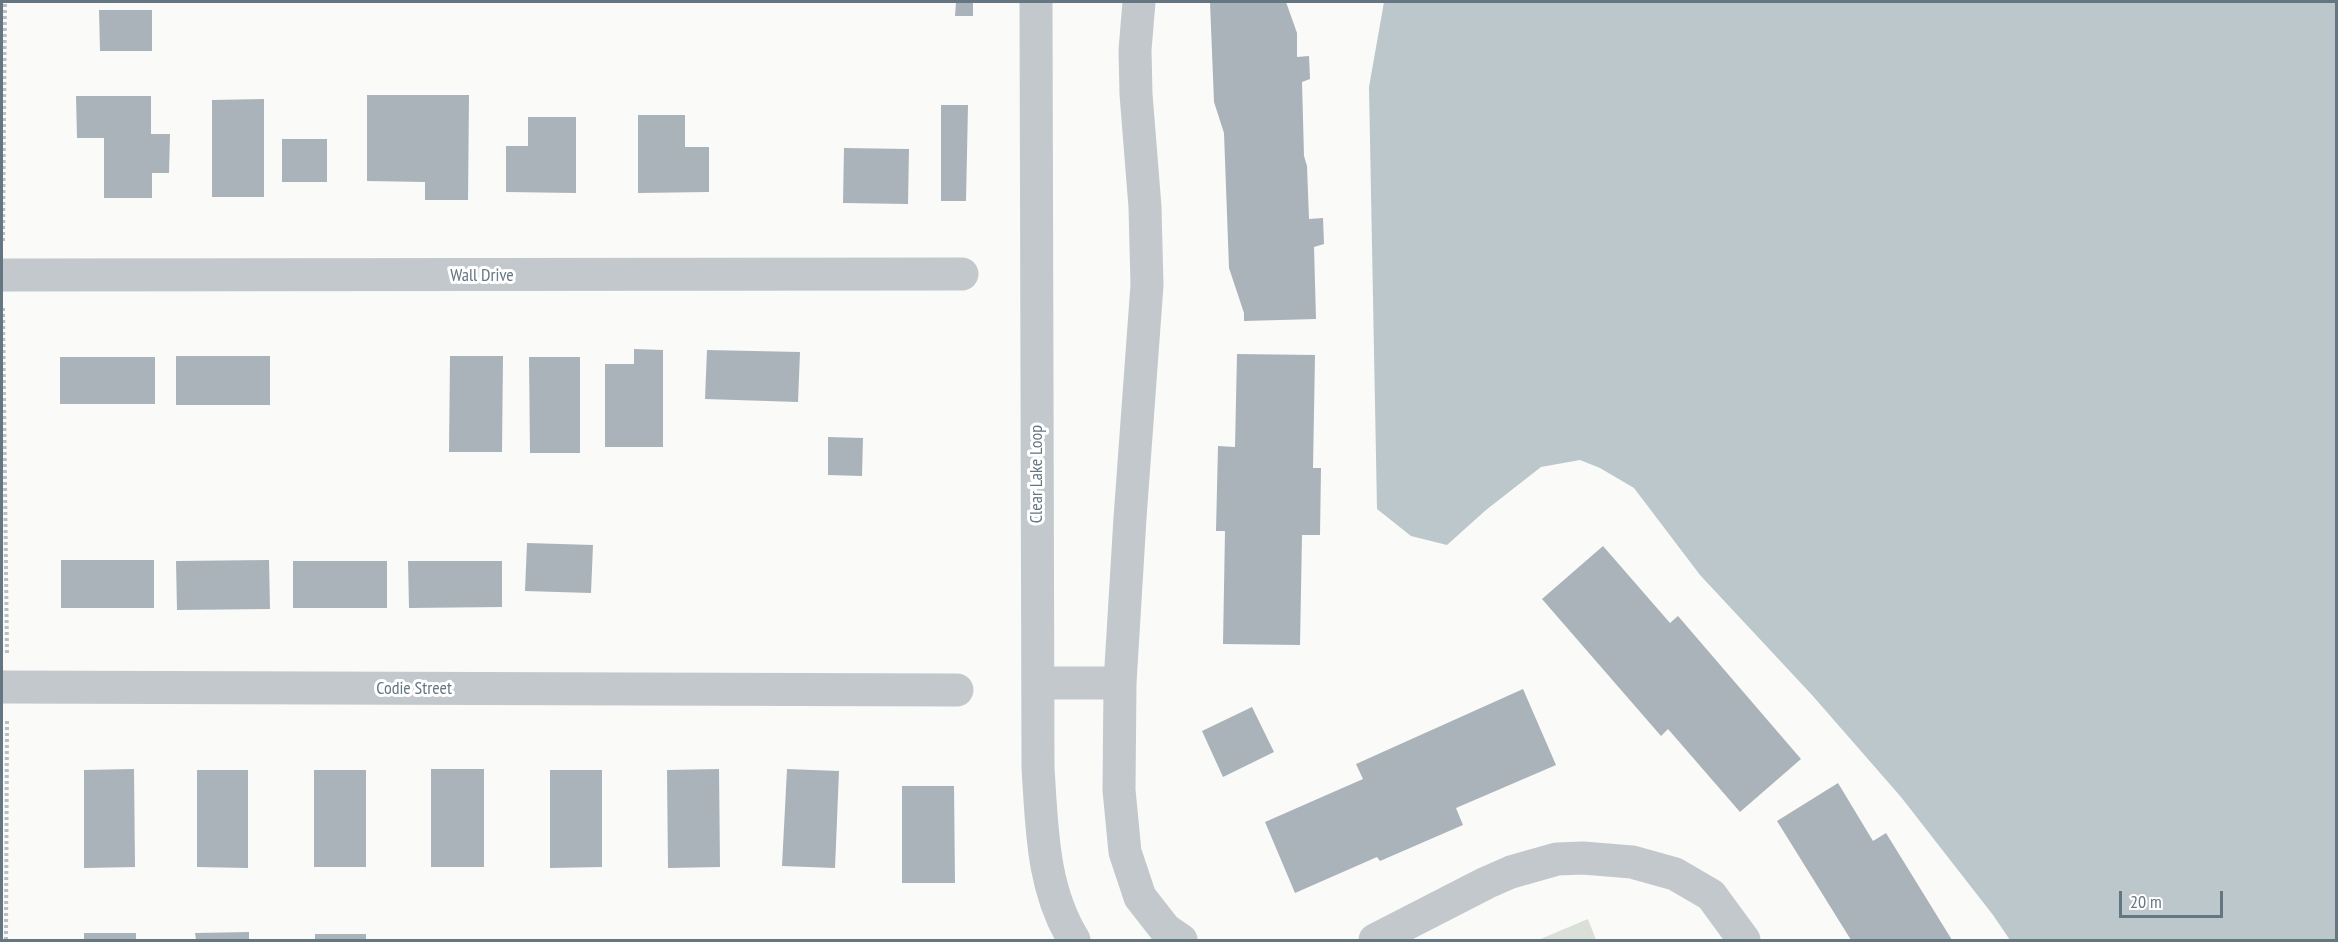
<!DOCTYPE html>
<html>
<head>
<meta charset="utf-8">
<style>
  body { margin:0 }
  #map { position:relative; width:2338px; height:942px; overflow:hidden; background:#fafaf8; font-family:"PT Sans Narrow",sans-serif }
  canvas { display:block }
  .frame { position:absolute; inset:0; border:3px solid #657683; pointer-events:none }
  .scale { position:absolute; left:2119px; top:891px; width:104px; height:27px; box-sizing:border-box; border:3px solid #657683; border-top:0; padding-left:8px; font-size:18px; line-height:21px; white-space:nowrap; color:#657683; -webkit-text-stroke:4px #fff; paint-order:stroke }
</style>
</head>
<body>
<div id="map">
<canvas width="2338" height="942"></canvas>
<div class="frame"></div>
<div class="scale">20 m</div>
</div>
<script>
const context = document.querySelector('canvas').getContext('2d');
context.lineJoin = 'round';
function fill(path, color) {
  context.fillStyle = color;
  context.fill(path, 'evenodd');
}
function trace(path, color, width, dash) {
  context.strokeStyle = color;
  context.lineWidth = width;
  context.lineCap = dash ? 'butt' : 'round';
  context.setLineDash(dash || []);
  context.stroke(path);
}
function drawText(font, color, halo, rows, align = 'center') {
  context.font = font + ' "PT Sans Narrow",sans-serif';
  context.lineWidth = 6;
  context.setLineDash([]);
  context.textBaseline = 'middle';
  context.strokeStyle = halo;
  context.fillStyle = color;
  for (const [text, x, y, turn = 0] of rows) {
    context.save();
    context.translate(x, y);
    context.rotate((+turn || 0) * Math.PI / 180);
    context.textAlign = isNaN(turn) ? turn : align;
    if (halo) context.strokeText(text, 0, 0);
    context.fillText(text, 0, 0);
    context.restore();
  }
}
const green = new Path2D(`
  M1588,919L1596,940H1538Z`);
const water = new Path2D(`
  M1384,2H2336V940H2010L1993,915L1901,797L1812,695L1700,575L1634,488L1600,468L1580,460L1541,467L1486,510L1447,545L1411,536L1377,509L1369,87Z`);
const building = new Path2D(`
  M956,2H973V16H955Z
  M1210,2H1286L1297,33V57L1309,56L1310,79L1302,82L1304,156L1307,166L1309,219L1323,218L1324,244L1314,247L1316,319L1244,321V313L1229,268L1224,133L1214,102Z
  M99,10H152V51H100Z
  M367,95H469L468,200H425V182L367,181Z
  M76,96H151V134H170L169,173H152V198H104V138H77Z
  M264,99V197H212V100Z
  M941,105H968L966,201H941Z
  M638,115H685V147H709V192L638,193Z
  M528,117H576V193L506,192V146H528Z
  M282,139H327V182H282Z
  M844,148L909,149L908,204L843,203Z
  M634,349L663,350V447H605V364H634Z
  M707,350L800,352L798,402L705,399Z
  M1237,354L1315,355L1313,468H1321L1320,535H1302L1300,645L1223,644L1225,531H1216L1218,446L1235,447Z
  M176,356H270V405H176Z
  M450,356H503L502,452H449Z
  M60,357H155V404H60Z
  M529,357H580V453H530Z
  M828,437L863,438L862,476L828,475Z
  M527,543L593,545L591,593L525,591Z
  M1603,546L1670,623L1678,616L1801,759L1740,812L1668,729L1661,736L1542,599Z
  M61,560H154V608H61Z
  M269,560L270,609L177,610L176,561Z
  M293,561H387V608H293Z
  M408,561H502V607L409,608Z
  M1523,689L1556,765L1456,808L1463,825L1380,861L1377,857L1295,893L1265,822L1363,779L1356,764Z
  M1252,707L1274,752L1223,777L1202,731Z
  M134,769L135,867L84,868V770Z
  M431,769H484V867H431Z
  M719,769L720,867L668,868L667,770Z
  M787,769L839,771L835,868L782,866Z
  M197,770H248V868L197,867Z
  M314,770H366V867H314Z
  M550,770H602V867L550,868Z
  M1838,783L1873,841L1886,833L1952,940H1851L1777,821Z
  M902,786H954L955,883H902Z
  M249,932V940H196L195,933Z
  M84,933H136V940H84Z
  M315,934H366V940H315Z`);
const path = new Path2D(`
  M3,241L5,2
  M3,308L7,655
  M6,940L7,719`);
const minor = new Path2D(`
  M1036,2L1038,768C1042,828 1042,888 1074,940
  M1139,2L1135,50L1136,94L1145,207L1147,285L1130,518L1120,683L1119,790L1125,852L1140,897L1165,929L1181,940
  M2,275L962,274
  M1038,683H1120
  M2,687L957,690
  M1375,940L1486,883L1511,872L1557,859L1583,858L1632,862L1675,874L1711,895L1744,940`);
const streetNames = [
  ["Wall Drive",482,276],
  ["Clear Lake Loop",1037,474,-90],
  ["Codie Street",414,689]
];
fill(green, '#dadfd7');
fill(water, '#bbc7cb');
fill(building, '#aab3b9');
trace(path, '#bbbfc2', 4, [3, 3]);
trace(minor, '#c3c8cc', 33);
drawText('18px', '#657683', '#fff', streetNames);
</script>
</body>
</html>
